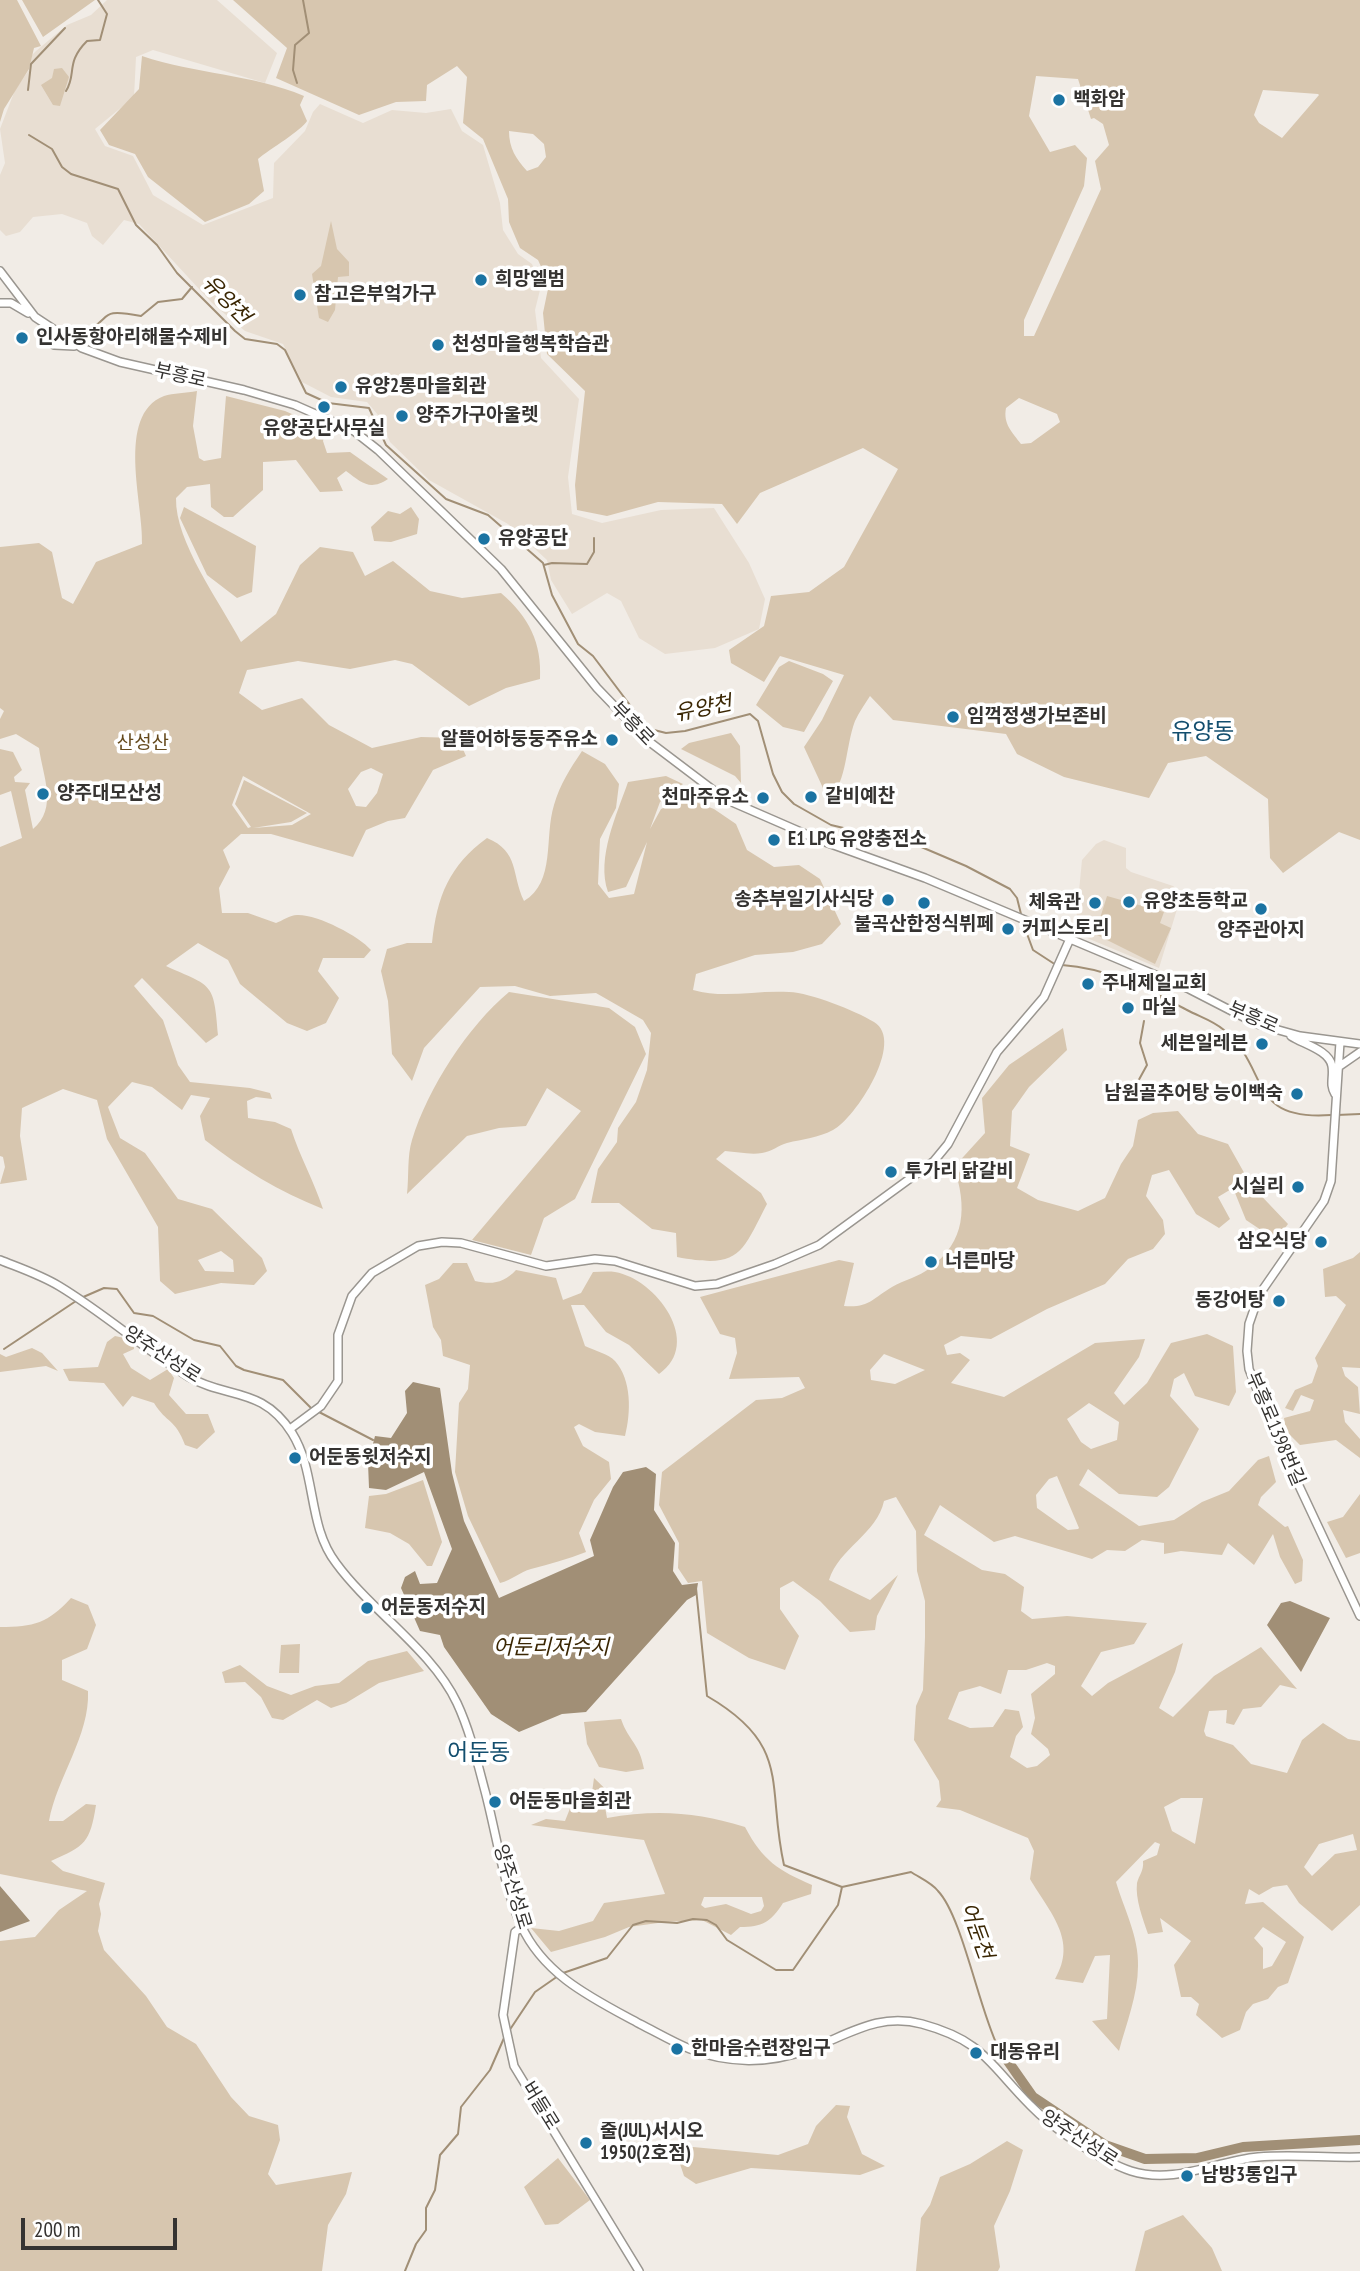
<!DOCTYPE html>
<html>
<head>
<meta charset="utf-8">
<style>
  body { margin:0 }
  #map { position:relative; width:1360px; height:2271px; overflow:hidden; background:#f1ece6; font-family:"PT Sans Narrow",sans-serif }
  canvas { display:block }
  .scale { position:absolute; left:21px; top:2218px; width:156px; height:32px; box-sizing:border-box; border:4px solid #353331; border-top:0; padding-left:9px; font-size:21px; line-height:24px; white-space:nowrap; color:#353331; -webkit-text-stroke:5px #fff; paint-order:stroke }
</style>
</head>
<body>
<div id="map">
<canvas width="1360" height="2271"></canvas>
<div class="scale">200 m</div>
</div>
<script>
const context = document.querySelector('canvas').getContext('2d');
context.lineJoin = 'round';
function fill(path, color) {
  context.fillStyle = color;
  context.fill(path, 'evenodd');
}
function trace(path, color, width, dash) {
  context.strokeStyle = color;
  context.lineWidth = width;
  context.lineCap = dash ? 'butt' : 'round';
  context.setLineDash(dash || []);
  context.stroke(path);
}
function drawText(font, color, halo, rows, align = 'center') {
  context.font = font + ' "PT Sans Narrow","Noto Sans KR",sans-serif';
  context.lineWidth = 7;
  context.setLineDash([]);
  context.textBaseline = 'middle';
  context.strokeStyle = halo;
  context.fillStyle = color;
  for (const [text, x, y, turn = 0] of rows) {
    context.save();
    context.translate(x, y);
    context.rotate((+turn || 0) * Math.PI / 180);
    context.textAlign = isNaN(turn) ? turn : align;
    if (halo) context.strokeText(text, 0, 0);
    context.fillText(text, 0, 0);
    context.restore();
  }
}
const built = new Path2D(`
  M107,0H217L277,53L265,83L153,50L136,57L134,97L95,129L105,146L133,156L153,195L203,225L273,198L274,163L305,131L313,112L320,104L363,123L392,110L426,113L451,109L462,131L483,145L500,203L503,230L518,254L532,264L541,286L535,310L541,358L579,399L568,477L572,514L602,523L661,510L714,508L749,563L765,599L759,629L715,648L665,654L639,638L621,601L607,593L572,614L551,580L547,560L508,524L429,480L390,442L378,415L367,402L331,397L302,382L283,344L245,331L212,303L139,224L124,220L103,245L92,236L87,223L62,214L33,217L20,232L6,236L0,230V175L5,163L0,129L15,90L29,70L30,57L36,51L67,25L91,15Z
  M1104,840L1126,848V868L1131,872L1173,886L1182,893L1159,968L1075,933L1082,860L1096,844Z`);
const green = new Path2D(`
  M0,0H17L41,46L34,48L29,69L4,109L0,122Z
  M22,0H95L43,37Z
  M233,0H1360V840L1339,832L1283,873L1270,858L1268,799L1206,756L1168,763L1149,798L1064,777L1017,754L1006,734L893,720L870,696C865,704 859,712 855,721C845,748 848,778 829,801L804,747L822,720L844,675L780,656L764,682L731,663L729,650L764,626L771,596L809,592L844,567L898,469L863,448L760,493L737,524L722,504L658,502L607,516L577,510L575,485L585,391L547,354L543,313L549,284L538,260L520,248L509,222L508,199L483,139L463,123L467,77L457,66L427,85L426,101L396,102L359,115L276,78L287,48ZM1036,76L1078,79L1091,119L1094,118L1103,124L1109,145L1095,161L1101,189L1034,336H1024V320L1084,186L1087,158L1075,145L1050,152L1029,116ZM1263,90L1318,94L1319,95L1282,138L1259,123L1254,115ZM509,131L533,134L544,144L546,157L538,167L527,171C516,159 509,148 509,131ZM1019,398L1057,414L1060,422L1031,443L1021,444C1012,432 1003,424 1006,408Z
  M142,56C195,74 252,74 304,96L300,105L307,121C302,130 270,149 258,159L264,191L249,204L205,222L148,177L135,154L109,145L100,130L139,89Z
  M62,68L69,77L60,106L53,105L41,85L52,78L54,69Z
  M331,221L337,249L349,262V276L338,277L335,310L328,322L319,318L312,274L321,266Z
  M197,391L193,426L199,458L204,461L221,458L226,396L285,411L326,429L323,441L327,453L350,452L388,479C370,491 362,483 346,471L337,478L343,491L320,492L296,460L263,462V490L233,517H224L211,507L210,484L187,487L176,498C175,542 220,602 241,642L276,614L300,565L320,547L353,552L365,576L393,561L430,591L462,598L501,593C529,617 542,643 540,679L506,688L469,706L412,664L395,660L350,669L298,661L247,670L239,693L262,710L302,698L329,725L372,748L421,737L458,738L466,756L433,770L405,818L388,821L366,830L353,857L271,834H241L223,850L230,867L219,888L222,913H248L276,923C282,921 290,915 297,915C317,914 359,936 371,950L364,958H323L318,971L339,998L326,1023L307,1031L287,1023L240,984L228,960L198,943L166,966C212,987 214,981 218,1035L206,1043L142,978L134,986L163,1020L178,1065L190,1082L250,1088L270,1093L272,1099L256,1097L247,1101L248,1118L275,1122L291,1129C300,1157 314,1181 323,1209C278,1191 242,1169 205,1140L200,1116L210,1098L191,1095L182,1110L152,1087L132,1082L108,1107L120,1138L145,1153L178,1199L212,1209L262,1258L267,1271L254,1285L221,1283L175,1294L160,1281L158,1227L107,1139L97,1100L63,1089L22,1108L20,1136L27,1180L0,1184L5,1167L3,1157L0,1156V847L22,838L11,791L0,795V749L13,752L22,770L14,777L15,782L30,783L25,790L33,829C58,808 43,777 39,748L16,734L0,739V719L4,711L0,708V547L39,543L52,552L62,598L73,604L96,562L142,544C144,505 115,415 164,396C173,393 186,393 197,391ZM371,768L383,774L377,793L366,807L356,806L348,789L361,772ZM243,776L311,814L292,825L253,828L291,822L307,813L244,780L235,804L251,827L248,828L232,805ZM221,1251L233,1260L234,1272L205,1271L198,1260Z
  M184,507L256,546L252,592L237,598L207,575L180,518Z
  M411,507L419,519L417,534L391,542L374,541L371,527L388,511L400,514Z
  M789,661L823,674L833,681L804,732L783,727L756,705L779,667Z
  M731,733L740,746L741,783L735,776L681,749L689,743Z
  M582,751L605,764L619,784L616,808L600,839L598,884L609,898L634,894L647,842L626,887L608,892C596,858 617,814 628,782L666,776L683,784L660,802L650,829L661,809L685,798L714,809L736,824L747,850L774,867L799,865L820,879L841,924L822,944L793,952L755,955L696,974L693,990C725,999 755,990 789,992C811,993 854,1010 874,1022C906,1041 855,1119 833,1130C818,1138 803,1139 787,1143C779,1145 771,1152 762,1153C751,1155 737,1152 725,1151L716,1159L761,1193L767,1204C741,1254 740,1269 677,1257L676,1233L652,1229L619,1203H591L598,1169L617,1142L618,1128L636,1102L647,1070L651,1033L643,1020L596,993L550,996L515,986L480,987L424,1048L412,1081L392,1054L388,1001L381,971L387,949L407,943H432C437,896 449,866 487,838C520,852 511,874 524,901C556,882 544,837 554,805C560,784 570,769 582,751Z
  M1107,896L1164,912L1160,923L1171,928L1155,964L1095,934Z
  M509,992L609,1008L635,1027L646,1054L575,1199L544,1218L531,1255L472,1240L581,1111L547,1088L526,1126L499,1128L467,1136L407,1194C409,1177 407,1156 412,1140C428,1088 468,1026 509,992Z
  M1063,1028L1067,1050L1029,1087L1012,1111L1010,1146L1030,1154L1017,1188L1038,1200L1078,1211L1105,1198L1121,1164L1133,1146L1138,1120L1153,1113L1178,1111L1198,1134L1228,1144L1251,1185L1288,1224L1276,1240L1246,1220L1233,1188L1218,1197L1230,1219L1219,1228L1196,1214L1169,1170L1152,1175L1146,1196L1163,1220L1165,1234L1153,1249L1128,1259L1105,1284L1047,1309L991,1339L961,1336L944,1345L947,1355L960,1353L970,1360L951,1383L1004,1397L1095,1343L1145,1339L1139,1357L1114,1393L1124,1405L1147,1383L1171,1343L1207,1334L1233,1346L1236,1392L1229,1406L1195,1396L1184,1373L1174,1379L1170,1396L1199,1429L1169,1487L1157,1497L1119,1494L1088,1469L1079,1485L1139,1526L1174,1520L1202,1502L1229,1491L1258,1460L1269,1456L1276,1482L1261,1497L1258,1505L1285,1527L1288,1526L1303,1560L1302,1581L1295,1584L1280,1557L1273,1534L1254,1565L1228,1543L1222,1555L1181,1551L1164,1554V1543L1142,1540L1125,1551L1107,1550L1092,1559L1015,1536L994,1542L940,1505L924,1535L982,1570L1005,1574L1024,1587L1021,1611L1032,1619L1067,1616L1147,1623L1134,1644L1101,1652L1081,1686L1092,1696L1108,1683L1183,1643L1175,1672L1159,1708L1173,1717L1214,1676L1261,1647L1297,1689L1280,1685L1261,1707L1243,1709L1234,1725L1226,1723L1227,1710L1209,1711L1204,1731L1206,1736L1233,1745L1251,1764L1287,1773L1302,1740L1323,1723L1348,1739L1360,1741V1905L1332,1931L1299,1903L1287,1885L1273,1887L1259,1895L1249,1889L1245,1904L1263,1902L1304,1937L1288,1983L1278,1987L1268,1999L1253,2004L1246,2012L1240,2030L1222,2038L1196,2015L1199,2004L1191,1997H1181L1174,1965L1191,1941L1160,1918L1163,1932L1148,1934C1143,1919 1135,1899 1137,1883C1139,1875 1144,1871 1143,1861L1157,1855L1160,1844L1155,1842L1116,1882C1124,1909 1139,1937 1138,1966C1138,1995 1126,2024 1119,2051L1092,2021L1107,2019L1110,1955L1095,1956L1083,1983L1055,1979C1078,1940 1050,1913 1030,1879L1034,1851L1028,1838L960,1810L936,1807L941,1800L939,1781L914,1740L916,1706L923,1690L925,1637V1601L917,1571L916,1531L896,1497L884,1501C877,1534 839,1548 829,1580L870,1600L898,1575L877,1616L875,1630L850,1632L820,1601L793,1581L780,1588V1609L799,1636L785,1670L749,1658L707,1633L702,1581L688,1583L678,1568L679,1543L659,1505L662,1472L756,1400L782,1398L805,1388L799,1377L729,1379L737,1353L735,1338L720,1334L700,1297L839,1260L854,1263L844,1306C869,1308 872,1299 892,1287C904,1280 919,1277 930,1268C966,1241 967,1207 954,1167L985,1133L982,1098L1009,1065ZM884,1354L925,1370L895,1384L871,1380L870,1370ZM1089,1403L1119,1422L1117,1440L1091,1449L1081,1442L1067,1419ZM1057,1476L1079,1528L1078,1529L1068,1530L1037,1508L1036,1495L1049,1479ZM1047,1663L1055,1666V1674L1031,1694L1035,1718L1031,1734L1048,1749L1050,1755L1037,1766L1027,1768L1010,1757L1016,1736L1023,1727L1019,1711L1005,1709L993,1727L970,1728L948,1719L959,1692L980,1686L1001,1694L1008,1670H1026ZM1181,1798H1203L1195,1844L1172,1831L1164,1807ZM1353,1834L1357,1850L1335,1854L1312,1876L1304,1867L1319,1844ZM1263,1927L1286,1942L1272,1966L1263,1969V1948L1254,1938Z
  M1360,1252V1368L1342,1367L1345,1376L1358,1387L1360,1414L1343,1410L1345,1422L1360,1439V1458L1336,1440L1300,1445L1286,1431L1284,1418L1310,1411L1314,1400L1301,1395L1293,1411L1285,1408L1295,1390L1312,1383L1318,1366L1315,1358L1346,1305L1336,1296L1325,1297L1323,1269L1353,1258Z
  M453,1263H467L475,1281C492,1285 504,1283 516,1270L556,1278L563,1300L581,1293L593,1272C600,1272 608,1271 615,1272C656,1279 704,1343 659,1374L629,1345L606,1332L584,1305H571L585,1346C593,1350 609,1354 615,1361C632,1380 631,1413 625,1436L595,1432L579,1424L574,1427L583,1446L609,1462L611,1479L594,1500L579,1533L586,1552C568,1559 550,1564 531,1569C520,1572 512,1580 500,1583L468,1516L455,1472L459,1403L468,1389L470,1365L443,1356L441,1340L433,1327L425,1285L439,1279Z
  M115,1336L133,1340L134,1349L123,1354L131,1368L150,1380L168,1369L174,1378L169,1395L186,1414H208L215,1432L197,1449L185,1445C175,1418 167,1424 154,1403L132,1396L123,1407L104,1383L69,1381L63,1369L98,1367L107,1342Z
  M32,1348L42,1353L58,1371L46,1366L0,1372V1354L6,1357Z
  M423,1480L442,1542L432,1566H427L409,1544L390,1533L365,1528L369,1496L386,1494Z
  M1360,1494V1553L1346,1558L1327,1522L1343,1517Z
  M71,1598L88,1605L96,1625L87,1649L62,1660V1680L88,1691C90,1736 57,1777 49,1821H63L86,1804L96,1805C90,1843 85,1846 51,1861L63,1871L105,1883L99,1904L101,1914L98,1931L104,1950L146,1996L167,2027L196,2044L231,2097L249,2116L278,2125L280,2140L268,2174L276,2185L352,2172L346,2194L328,2225L322,2271H0V1941L35,1937L59,1910L87,1891L0,1874V1627C34,1627 48,1623 71,1598Z
  M300,1644L299,1673H279L281,1645Z
  M407,1651L424,1671L379,1683L346,1703L331,1708L317,1700L283,1720L272,1718L261,1697L245,1682L225,1683L222,1672L240,1665L267,1686L291,1695L315,1686L339,1683L368,1661Z
  M621,1719C629,1742 639,1742 644,1769L626,1772L599,1767L587,1744L584,1722Z
  M594,1778L620,1803L605,1807L607,1818C656,1809 698,1812 745,1827C763,1861 778,1870 812,1885L811,1894L783,1903C771,1922 762,1927 740,1927L731,1935L702,1920L665,1922L629,1927L605,1937L551,1952L531,1928L559,1931L593,1921L604,1903L665,1894L644,1840L531,1825L546,1819L565,1821L571,1806L590,1807ZM704,1897H762L764,1906L761,1911L751,1914L726,1904L705,1908L701,1905Z
  M836,2105L850,2106L847,2117L862,2154L885,2166L860,2175L751,2168L696,2184L684,2176L678,2158L659,2155L693,2147L778,2155L808,2144L816,2126Z
  M1007,2141L1023,2150L1010,2191L994,2226L1000,2267L998,2271H916L921,2218L930,2205L940,2177L970,2164Z
  M558,2158L590,2200L558,2224L545,2225L524,2187Z
  M1183,2215L1212,2248L1222,2271H1135L1145,2231Z`);
const water = new Path2D(`
  M413,1382L440,1388L452,1473L464,1521L499,1598L594,1556L590,1540L613,1487L623,1472L646,1467L656,1474L654,1510L675,1543L673,1571L682,1585L698,1583L696,1595L687,1600L586,1712L562,1714L519,1732L491,1714L444,1647L440,1635L420,1631L401,1588L405,1577L415,1571L420,1584L437,1583L452,1549L424,1472L386,1490L369,1488L368,1463L375,1436L391,1438L407,1413L405,1391Z
  M1290,1601L1330,1618L1301,1672L1267,1625L1281,1603Z
  M0,1886L30,1921L0,1932Z`);
const stream = new Path2D(`
  M297,83L293,70L295,45L309,33L303,0
  M28,90L31,64L65,28
  M66,91C77,74 65,63 87,41L100,40L107,14L98,0
  M29,135L52,149L62,167L71,174L118,189L136,225L157,245L177,273L235,331L245,339L277,344L285,350L306,393L328,403L369,408L386,445L446,499L488,515L543,563L552,595L578,644L593,656L639,717L654,730L666,733L685,731L750,714L758,721L773,774L782,792L794,804L831,825L919,846L966,866L1010,889L1017,898L1021,914
  M81,333C116,320 93,307 141,316L158,302L182,299L192,287
  M544,565L552,563L587,564L594,552V538
  M1023,923L1033,950L1056,965
  M1062,965C1108,968 1147,989 1187,1010C1200,1017 1212,1020 1224,1030C1271,1070 1246,1121 1331,1115
  M1156,1003L1161,996
  M1136,1085L1147,1065L1140,1043L1144,1021
  M1337,1115L1360,1114
  M81,1298L104,1288L117,1289L134,1313L153,1316L194,1340L220,1346L236,1366L244,1370L283,1380L311,1408
  M4,1349L76,1301
  M319,1412L373,1440
  M696,1588L707,1696C793,1746 766,1785 784,1865L842,1887L911,1872C920,1878 932,1883 938,1891C962,1916 979,2009 998,2047
  M563,1973L607,1958L633,1925L646,1921L677,1923L693,1919L707,1920L716,1925L727,1940L776,1970H793L838,1905L842,1887
  M509,2031L535,1992L558,1976
  M405,2271L416,2244L426,2230V2208L435,2190L440,2155L458,2134L461,2107L490,2070L504,2038`);
const river = new Path2D(`
  M998,2047L1033,2097L1105,2145L1145,2159L1197,2158L1243,2147L1360,2140`);
const secondary = new Path2D(`
  M0,271L35,317L82,348L120,362L244,390L295,405L354,431L378,450L501,569L597,688L647,740L725,799L817,839L925,878L1189,989L1257,1024L1300,1036L1360,1044
  M0,303H11L28,313
  M54,345L74,346
  M1291,1036C1303,1044 1329,1050 1332,1066C1334,1077 1329,1084 1335,1094
  M1340,1042L1331,1181L1324,1201L1259,1295L1249,1324L1247,1351L1249,1369L1271,1426L1360,1616
  M1337,1068L1360,1052
  M0,1260C20,1268 41,1275 59,1286C104,1313 144,1349 189,1377C226,1399 262,1386 292,1433C317,1473 307,1525 336,1563C371,1611 432,1650 457,1703C470,1731 477,1761 485,1791C496,1832 504,1888 521,1925C544,1976 594,1999 640,2024C656,2032 673,2042 690,2049C728,2064 769,2064 807,2050C847,2036 877,2012 922,2024C984,2041 989,2064 1030,2105C1052,2128 1101,2161 1131,2171C1175,2185 1215,2161 1258,2157C1292,2154 1326,2158 1360,2157
  M290,1429L321,1406L338,1381V1335L352,1296L372,1273L418,1246L442,1242L461,1243L546,1266L595,1259L615,1261L695,1286L717,1284L775,1264L819,1245L934,1161L948,1144L997,1052L1044,997L1069,941
  M522,1927L515,1932L503,2015L514,2066L639,2271`);
const markers = [
  [1059,100,7,"#1b73a2"],
  [481,280,7,"#1b73a2"],
  [300,295,7,"#1b73a2"],
  [22,338,7,"#1b73a2"],
  [438,345,7,"#1b73a2"],
  [341,387,7,"#1b73a2"],
  [324,407,7,"#1b73a2"],
  [402,416,7,"#1b73a2"],
  [484,539,7,"#1b73a2"],
  [953,717,7,"#1b73a2"],
  [612,740,7,"#1b73a2"],
  [43,794,7,"#1b73a2"],
  [811,797,7,"#1b73a2"],
  [763,798,7,"#1b73a2"],
  [774,840,7,"#1b73a2"],
  [888,900,7,"#1b73a2"],
  [1129,902,7,"#1b73a2"],
  [924,903,7,"#1b73a2"],
  [1095,903,7,"#1b73a2"],
  [1261,909,7,"#1b73a2"],
  [1008,929,7,"#1b73a2"],
  [1088,984,7,"#1b73a2"],
  [1128,1008,7,"#1b73a2"],
  [1262,1044,7,"#1b73a2"],
  [1297,1094,7,"#1b73a2"],
  [891,1172,7,"#1b73a2"],
  [1298,1187,7,"#1b73a2"],
  [1321,1242,7,"#1b73a2"],
  [931,1262,7,"#1b73a2"],
  [1279,1301,7,"#1b73a2"],
  [295,1458,7,"#1b73a2"],
  [367,1608,7,"#1b73a2"],
  [495,1802,7,"#1b73a2"],
  [677,2049,7,"#1b73a2"],
  [976,2053,7,"#1b73a2"],
  [586,2143,7,"#1b73a2"],
  [1187,2176,7,"#1b73a2"]
];
const poiNames = [
  ["백화암",1073,100],
  ["희망엘범",495,280],
  ["참고은부엌가구",314,295],
  ["인사동항아리해물수제비",36,338],
  ["천성마을행복학습관",452,345],
  ["유양2통마을회관",355,387],
  ["양주가구아울렛",416,416],
  ["유양공단사무실",324,429,"center"],
  ["유양공단",498,539],
  ["임꺽정생가보존비",967,717],
  ["알뜰어하둥둥주유소",598,740,"right"],
  ["양주대모산성",57,794],
  ["갈비예찬",825,797],
  ["천마주유소",749,798,"right"],
  ["E1 LPG 유양충전소",788,840],
  ["송추부일기사식당",874,900,"right"],
  ["유양초등학교",1143,902],
  ["체육관",1081,903,"right"],
  ["불곡산한정식뷔페",924,925,"center"],
  ["커피스토리",1022,929],
  ["양주관아지",1261,931,"center"],
  ["주내제일교회",1102,984],
  ["마실",1142,1008],
  ["세븐일레븐",1248,1044,"right"],
  ["남원골추어탕 능이백숙",1283,1094,"right"],
  ["투가리 닭갈비",905,1172],
  ["시실리",1284,1187,"right"],
  ["삼오식당",1307,1242,"right"],
  ["너른마당",945,1262],
  ["동강어탕",1265,1301,"right"],
  ["어둔동윗저수지",309,1458],
  ["어둔동저수지",381,1608],
  ["어둔동마을회관",509,1802],
  ["한마음수련장입구",691,2049],
  ["대동유리",990,2053],
  ["줄(JUL)서시오",600,2132],
  ["1950(2호점)",600,2154],
  ["남방3통입구",1201,2176]
];
const streetNames = [
  ["부흥로",180,376,13],
  ["부흥로",632,724,46],
  ["부흥로",1253,1018,23],
  ["양주산성로",162,1355,33],
  ["부흥로1398번길",1275,1429,67],
  ["양주산성로",512,1887,73],
  ["버들로",540,2106,58],
  ["양주산성로",1079,2139,33]
];
const parkNames = [
  ["산성산",143,744]
];
const waterNames = [
  ["유양천",226,300,46],
  ["유양천",703,709,-11],
  ["어둔리저수지",551,1648],
  ["어둔천",976,1931,70]
];
const quarterNames = [
  ["유양동",1203,732],
  ["어둔동",479,1753]
];
fill(built, '#e8ded2');
fill(green, '#d7c6af');
fill(water, '#a18f76');
trace(stream, '#a18f76', 2);
trace(river, '#a18f76', 10);
trace(secondary, '#9a9690', 10);
trace(secondary, '#fff', 7);
for (const [x, y, r, color] of markers) {
  const dot = new Path2D();
  dot.arc(x, y, r, 0, 2 * Math.PI);
  context.fillStyle = color;
  context.fill(dot);
  trace(dot, '#fff', 2.5);
}
drawText('bold 19px', '#353331', '#fff', poiNames, 'left');
drawText('19px', '#353331', '#fff', streetNames);
drawText('19px', '#654a1d', '#fff', parkNames);
drawText('italic 21px', '#3a2603', '#fff', waterNames);
drawText('23px', '#134e6e', '#fff', quarterNames);
</script>
</body>
</html>
